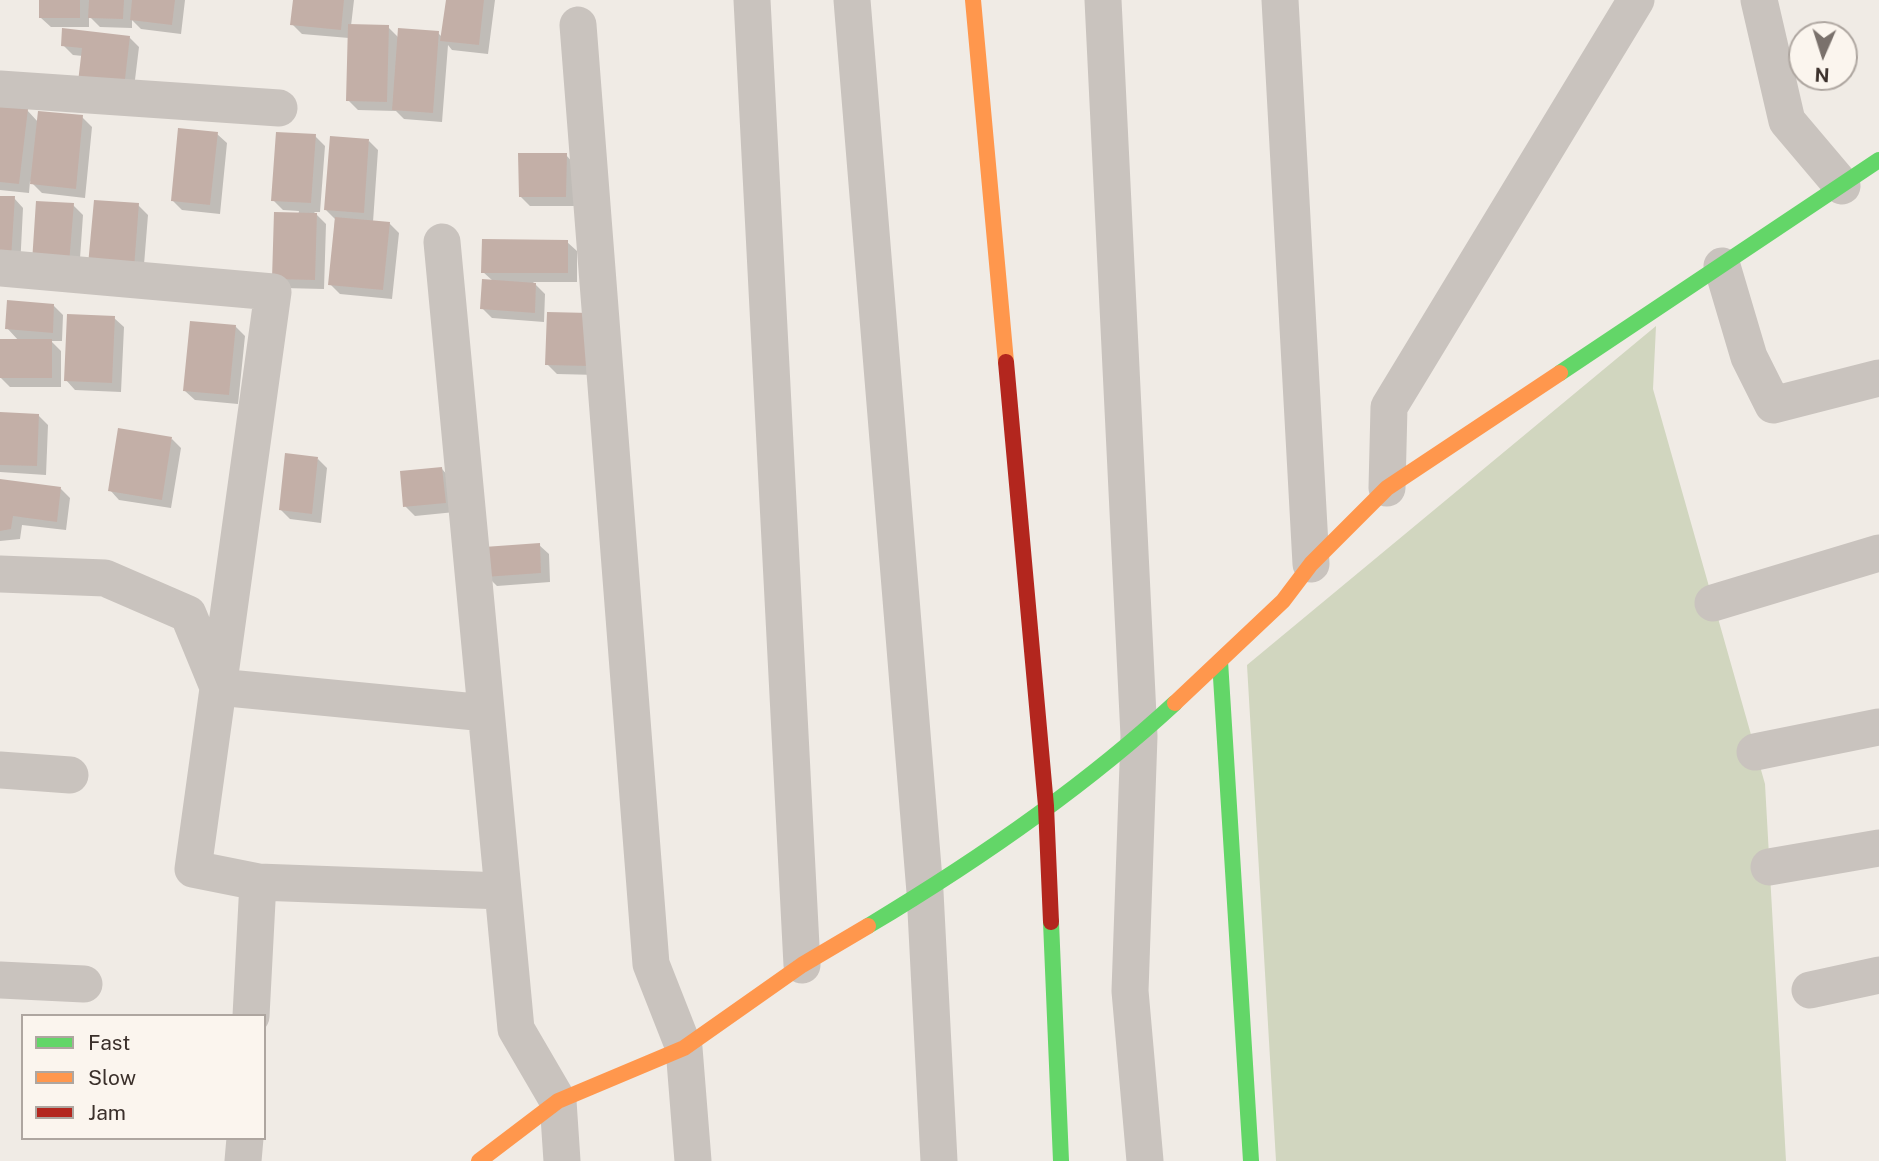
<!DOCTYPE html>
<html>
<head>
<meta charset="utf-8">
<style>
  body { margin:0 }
  #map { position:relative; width:1879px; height:1161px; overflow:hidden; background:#f0ebe5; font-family:"Public Sans",sans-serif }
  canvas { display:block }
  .legend { position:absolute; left:21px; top:1014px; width:245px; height:126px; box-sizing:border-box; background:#fbf5ee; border:2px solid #aea6a0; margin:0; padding:9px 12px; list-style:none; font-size:21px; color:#3b302b }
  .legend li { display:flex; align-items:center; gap:14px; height:35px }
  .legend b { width:35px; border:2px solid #aea6a0 }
  .north { position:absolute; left:1788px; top:21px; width:70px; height:70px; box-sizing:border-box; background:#fbf5ee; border:2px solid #aea6a0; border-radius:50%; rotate:183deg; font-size:19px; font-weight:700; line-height:28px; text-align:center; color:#3b302b }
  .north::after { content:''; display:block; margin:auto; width:24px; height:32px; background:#7a716c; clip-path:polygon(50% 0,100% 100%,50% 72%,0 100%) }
</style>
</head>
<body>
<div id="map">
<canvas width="1879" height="1161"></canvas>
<ul class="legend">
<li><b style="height:9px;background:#63d668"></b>Fast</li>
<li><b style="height:9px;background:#ff974d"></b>Slow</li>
<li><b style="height:9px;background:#b3261e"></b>Jam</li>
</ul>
<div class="north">N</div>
</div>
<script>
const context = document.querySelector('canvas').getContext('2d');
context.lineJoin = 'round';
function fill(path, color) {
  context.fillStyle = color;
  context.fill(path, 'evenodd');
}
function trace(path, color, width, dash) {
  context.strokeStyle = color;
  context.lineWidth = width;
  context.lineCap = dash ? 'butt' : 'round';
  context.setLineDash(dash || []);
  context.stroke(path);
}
const green = new Path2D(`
  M1656,326L1653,389L1765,784L1786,1161H1276L1247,665Z`);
const shadow = new Path2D(`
  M41,0H185L181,34L141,29L132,20V28L100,27L89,16V27H51L41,18Z
  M294,0H354L351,26L388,27L399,38L438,33L443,38L447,0H495L488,54L452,50L448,45L442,122L404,119L396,111L358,110L348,100L349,38L302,34L292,24Z
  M129,37L139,47L133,96L83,56L73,55L63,45Z
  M0,107L27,110L38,122L82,117L92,127L85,198L42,193L30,181L29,193L0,190Z
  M217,134L227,143L220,214L182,210L173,201Z
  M315,136L325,146L320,212H314L326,224L324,289L283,288L299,211L283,210L273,200Z
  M369,141L378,150L373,222L389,223L399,233L392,299L340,294L330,284L335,219L326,210Z
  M566,155L575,165V206H530L520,196Z
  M0,197L14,198L23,208L20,268L0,267Z
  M73,205L83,215L79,273L34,261Z
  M138,205L148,215L143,277L100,274Z
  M567,242L577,251V282H533L545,294L544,322L492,318L482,308L493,281L483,272Z
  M54,306L63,315L62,341H51L61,351V387H10L0,377V341H19L7,328Z
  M549,313L598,375L557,374L547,364Z
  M114,318L124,327L121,392L75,390L66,380Z
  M235,326L245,336L238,404L195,400L185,391Z
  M0,414L38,415L48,425L46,475L0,472Z
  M172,439L181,448L171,508L119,500L110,490Z
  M318,459L327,468L321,523L290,519L280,509Z
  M442,469L451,479L455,512L415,516L405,506Z
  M0,481L61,489L70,498L66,530L22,525L20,539L0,541Z
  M539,545L549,554L550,582L497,586L487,576Z`);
const building = new Path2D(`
  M39,0H80V18H39Z
  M89,0H124L123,19L88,18Z
  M132,0H175L172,25L130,20Z
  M293,0H344L341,30L290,25Z
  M446,0H484L479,45L440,41Z
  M348,24L389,25L387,102L346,101Z
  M62,28L130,36L124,88L78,82L82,48L61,46Z
  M398,28L439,31L433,113L392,110Z
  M0,105L28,109L19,184L0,182Z
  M38,111L83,115L76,189L30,184Z
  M178,128L218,132L210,205L171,201Z
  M276,132L316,134L311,203L271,201Z
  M330,136L369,139L364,213L324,210Z
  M518,153H567L566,197H519Z
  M0,196H15L11,259L0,258Z
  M94,200L139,203L134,269L88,265Z
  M36,201L74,203L69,264L32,262Z
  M274,212L317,213L315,280L272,279Z
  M335,217L390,222L383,290L328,285Z
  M482,239L568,240V273H481Z
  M482,279L536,283L535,313L480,309Z
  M7,300L54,304L53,333L5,329Z
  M547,312L590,313L589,366L545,365Z
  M67,314L115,316L112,383L64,381Z
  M190,321L236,325L229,395L183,391Z
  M0,339H52V378H0Z
  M0,412L39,414L37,466L0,465Z
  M118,428L172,437L162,500L108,491Z
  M285,453L318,457L312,514L279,510Z
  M442,467L446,503L403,507L400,471Z
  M0,479L61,487L57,522L13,516L11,529L0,531Z
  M540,543L541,573L485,577L484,547Z`);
const street = new Path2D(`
  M752,0L802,965
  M852,0L925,892L939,1161
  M1103,0L1139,736L1130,991L1145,1161
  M1280,0L1311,564
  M1759,0L1787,121L1842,186
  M578,25L651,964L684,1048L693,1161
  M0,89L279,108
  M442,242L516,1029L558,1101L562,1161
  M1722,266L1749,357L1773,405L1879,378
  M0,268L273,292L193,869L258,882L251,1016
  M1387,488L1389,407L1636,0
  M0,574L105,578L188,614L218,687L486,713
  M1713,603L1879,553
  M1755,752L1879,727
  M0,770L70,775
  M1769,867L1879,848
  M258,882L503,891
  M0,980L84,984
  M1810,990L1879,975
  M243,1161L245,1138`);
const fast = new Path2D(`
  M1560,373L1879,160
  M1220,661L1251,1161
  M1051,922L1061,1161
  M868,926C975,862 1083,788 1175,703`);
const slow = new Path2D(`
  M973,0L1006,362
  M1175,703L1283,601L1311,564L1387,488L1560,373
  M479,1161L558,1101L684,1048L802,965L868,926`);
const jam = new Path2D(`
  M1006,362L1046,806L1051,922`);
fill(green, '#d1d6bf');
fill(shadow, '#0003');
fill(building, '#c3afa7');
trace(street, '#c9c3be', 37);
trace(fast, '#63d668', 16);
trace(slow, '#ff974d', 16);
trace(jam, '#b3261e', 16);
</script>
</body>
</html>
